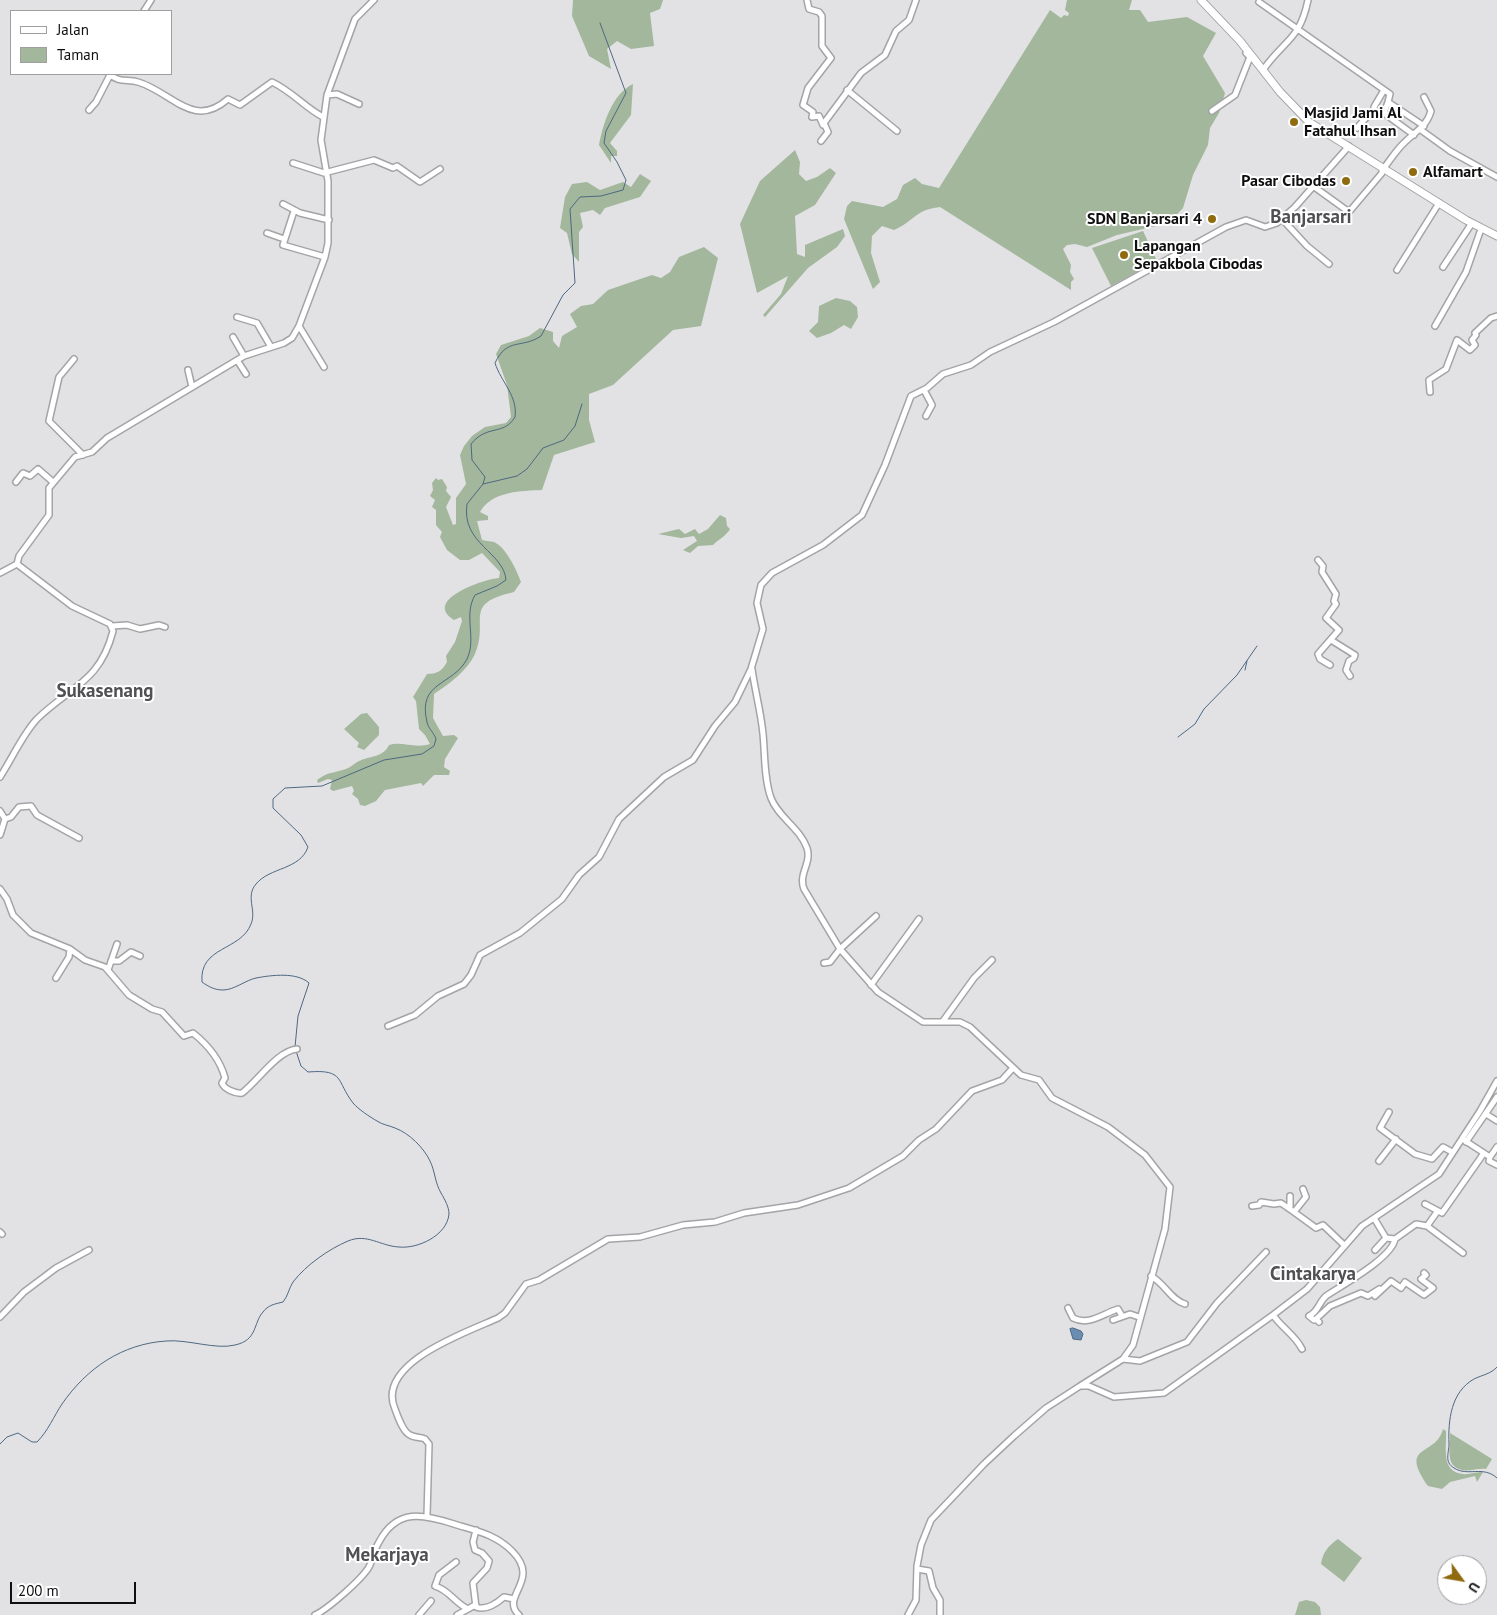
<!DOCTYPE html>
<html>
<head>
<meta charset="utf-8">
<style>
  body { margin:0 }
  #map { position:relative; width:1497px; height:1615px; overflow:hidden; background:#e2e2e5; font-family:"PT Sans",sans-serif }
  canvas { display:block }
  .legend { position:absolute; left:10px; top:10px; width:162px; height:65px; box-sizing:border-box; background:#fff; border:1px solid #9f9f9f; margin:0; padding:6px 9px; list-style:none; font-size:15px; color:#0f0f10 }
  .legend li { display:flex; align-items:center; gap:10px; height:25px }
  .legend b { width:25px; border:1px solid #9f9f9f }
  .north { position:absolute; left:1437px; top:1555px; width:50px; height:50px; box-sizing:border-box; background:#fff; border:1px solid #9f9f9f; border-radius:50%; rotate:122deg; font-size:14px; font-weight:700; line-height:20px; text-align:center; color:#0f0f10 }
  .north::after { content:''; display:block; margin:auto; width:18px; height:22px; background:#8f6a0f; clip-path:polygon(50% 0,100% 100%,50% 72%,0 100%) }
  .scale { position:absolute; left:10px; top:1582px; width:126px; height:22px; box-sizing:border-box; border:2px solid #0f0f10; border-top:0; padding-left:6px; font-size:15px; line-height:18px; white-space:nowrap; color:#0f0f10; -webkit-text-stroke:4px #fff; paint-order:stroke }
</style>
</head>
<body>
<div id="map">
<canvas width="1497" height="1615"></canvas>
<ul class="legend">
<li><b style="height:6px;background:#fff"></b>Jalan</li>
<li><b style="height:14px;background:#a2b79c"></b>Taman</li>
</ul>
<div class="north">U</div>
<div class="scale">200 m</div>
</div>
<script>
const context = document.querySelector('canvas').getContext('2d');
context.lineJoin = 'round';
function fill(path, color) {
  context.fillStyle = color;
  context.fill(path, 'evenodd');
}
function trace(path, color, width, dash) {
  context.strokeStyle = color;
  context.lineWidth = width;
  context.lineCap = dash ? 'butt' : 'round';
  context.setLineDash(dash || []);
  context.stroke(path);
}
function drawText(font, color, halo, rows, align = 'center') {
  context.font = font + ' "PT Sans",sans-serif';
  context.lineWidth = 4;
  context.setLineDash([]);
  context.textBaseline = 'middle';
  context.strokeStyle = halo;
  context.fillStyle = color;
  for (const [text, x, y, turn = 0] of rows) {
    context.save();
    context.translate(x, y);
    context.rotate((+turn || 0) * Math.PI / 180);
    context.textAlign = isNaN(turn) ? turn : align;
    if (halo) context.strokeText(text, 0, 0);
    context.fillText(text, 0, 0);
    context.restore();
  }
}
const green = new Path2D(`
  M573,0H663L660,9L650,13L654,46L631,49L617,41L607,49L611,69L589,56L572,16Z
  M1067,0H1132L1129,10H1140L1148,22L1187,17L1216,33L1203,56L1225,93L1219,113L1210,128L1208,145L1193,175L1183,208L1169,223L1117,235L1087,247L1075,244L1067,245L1063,249L1071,265L1070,272L1074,279L1071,282V290L940,207C914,210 915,221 894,230L882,226L872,236L871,253L880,282L873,289L844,219L847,206L852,201L883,207L897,199L903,185L915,178L922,184L939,188L1050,10L1061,18L1064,15L1068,16L1069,13L1065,10Z
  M633,84L631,115L610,143L617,151V156H611V163L599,145C603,124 612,94 633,84Z
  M795,150L800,162L799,174L806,181L817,177L830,168L836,173L815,205L795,216L797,254L805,257V245L843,229L845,236L837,247L808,268L765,317L763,315L781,294L788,276L757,293L740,224L760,181Z
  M640,174L651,181L640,197L605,208L600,215L593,210L580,213L583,227L579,232V262L572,254L567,233L560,228L565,197L572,184L587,182L600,190L623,182L631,187Z
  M1143,231L1157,261L1111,286L1092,248Z
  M704,247L718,258L701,326L673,330L613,385L589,394V420L595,442L554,455L542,490C521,491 492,491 480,512L488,516V520L477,521L482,540C485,541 490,541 494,542C506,547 517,571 521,582L514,592C461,604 490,620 475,654C467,671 449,684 434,694L433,718L443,736L454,735L458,738L445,759L444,767L450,771L449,775H434L423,786L421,783L385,790L376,801L365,806L360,805L358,799L352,794L354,791L352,786L333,791L330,789L332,780L328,779L318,783L317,780C327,772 334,773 346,769C351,767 355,763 359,761C370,756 384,757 389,745C402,741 415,749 430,744L425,735L419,729L416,701L413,697L427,674C437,674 442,671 447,662L446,656L455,642L462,621L461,617L454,620C422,600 484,579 499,578L500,572L482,553L469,560H460L447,550L440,537L442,532L436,525V510L432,507L435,500L430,496L433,490L432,483L436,478L438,480L442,479L447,487L446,491L451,497L446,507L453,525L456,524V498L466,484L460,455L464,446L472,436L485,427L506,423L511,417L507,385L496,354L501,345L529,336L540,328L553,332V341L559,348L562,336L577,327L570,314L581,306L593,304L608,290L652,275L661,278L670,272L679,257Z
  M836,298L850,301L857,307L858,317L851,329L844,325L831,333L817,338L809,331L818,322L819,306Z
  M720,515L726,518L727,526L730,529C727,535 718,540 713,545L698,546L690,553L683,550L697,541L694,536L681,538L658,534L679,529L685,534L695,529L699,534L708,529Z
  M367,713L379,727V735L364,750L357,747L359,743L344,729L361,714Z
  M1443,1429L1446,1431C1447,1446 1440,1472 1463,1474C1469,1475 1476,1472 1483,1472L1477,1482L1475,1476L1450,1482L1442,1489L1428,1486C1398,1443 1436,1457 1443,1429Z
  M1450,1433L1492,1459L1486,1469C1478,1468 1469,1472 1462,1470C1444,1466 1451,1447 1450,1433Z
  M1338,1539L1362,1558L1344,1582L1321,1564C1323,1552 1328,1546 1338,1539Z
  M1306,1600L1315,1602L1320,1607L1321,1615H1295L1299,1602Z`);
const water = new Path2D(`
  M1073,1328L1081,1331L1083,1334L1081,1340L1073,1339L1070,1329Z`);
const stream = new Path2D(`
  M483,484L517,476L527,469L543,448L564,440L575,426L582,404
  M1245,670L1247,661
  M1178,737L1195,724L1204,709L1237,675L1257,646
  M295,1047L298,1016L309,983C297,972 272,975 256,978C246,980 234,990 223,990C215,990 209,987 202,982C199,946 241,951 251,924C257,910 245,897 256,884C270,867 300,870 308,847L301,835L273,808V799L285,788L322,786L384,760L422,754L434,746L436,739C434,733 428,728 427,722C417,681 453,686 467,659C477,638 463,616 475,595L497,586L506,580C504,552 461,544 467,504L483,484L485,477L472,460L471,444C487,424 504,436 515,417C518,396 501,382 495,363C507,337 522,349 541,336L563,295L575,283L570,209L580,197L601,196L623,190L626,180L617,162L604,143L606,131L626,93L600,23
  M1497,1367C1491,1374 1482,1375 1474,1379C1451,1392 1448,1420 1449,1444C1449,1453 1444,1462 1454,1468C1468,1477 1483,1465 1497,1478
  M0,1444L7,1437L18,1433L32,1442H37C48,1431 54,1416 62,1404C87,1368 122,1344 166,1341C187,1339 216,1350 235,1345C258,1340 253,1323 263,1312C268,1305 275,1304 283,1302C288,1296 289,1288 293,1282C306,1265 329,1249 348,1241C367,1233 380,1246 399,1247C417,1249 447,1236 449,1214C449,1207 445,1200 441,1193C435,1183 435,1171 430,1161C424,1148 409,1133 395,1128C388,1125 383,1125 377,1121C370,1117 358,1109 353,1103C336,1081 345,1069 308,1072L301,1066L296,1051`);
const minor = new Path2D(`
  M807,0L809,9L819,12L822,16V46L831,58L808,88L803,105L813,112L812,117L819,116L823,125
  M1259,2L1390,94L1388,102L1424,126
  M144,11L151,0
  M1263,70C1284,40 1300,40 1308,0
  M109,74C119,83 127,79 138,82C172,92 193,130 228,99L240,105L272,82C293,92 304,107 323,117
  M847,90L897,131
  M327,95L337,94L359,104
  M1388,102L1384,113L1414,135
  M89,110L96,102L110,75
  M1212,111L1235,95L1250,57L1246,53
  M1375,112L1374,107L1384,90
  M1357,128L1371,112H1383
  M1421,130L1450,151L1497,177
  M821,141L828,132L824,123L861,73L885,55L896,31L909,20L916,0
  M293,163L324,173L374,160L393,168L397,166L420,182L440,169
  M1384,168C1391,159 1397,149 1405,142C1416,131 1427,126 1431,111L1424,97
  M1313,186L1349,212L1382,173V167
  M283,204L300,213L329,220
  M294,211L283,245L325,257
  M1282,219L1307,246L1329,264
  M267,233L284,239
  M1443,267L1472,223
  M1397,270L1439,203
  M237,317L257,323L271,347
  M299,326L324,367
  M1435,326L1466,272L1481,229
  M233,337L244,356
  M74,359L59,377L49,421L83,455
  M237,360L246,374
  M188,370L192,387
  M924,390L932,405L926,416
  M1430,392L1429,380L1446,369L1457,340L1470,350L1475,345L1472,340L1476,335L1475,333L1491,318L1497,316
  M16,482L23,473L30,476L38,469L53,482
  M1318,560L1323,566L1322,572L1336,594L1334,601L1336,604L1326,618L1339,630L1318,654L1320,659L1330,665
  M0,573L17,564
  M112,626L127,625L140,629L159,625L165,627
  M1331,640L1355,655L1354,658L1349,661L1346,670L1350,676
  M752,669C755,691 761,712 763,734C765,754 764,779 771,798C778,817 800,828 807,848C812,863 798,874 804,889L840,949L878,992L923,1022H960L970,1027L1021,1075L1039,1080L1052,1098L1108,1127L1145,1155L1170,1187L1165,1229L1133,1345L1123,1359L1080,1386
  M0,777C12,759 22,735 37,719C71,686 100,682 113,631L110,624L72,606L17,564L19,556L49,515V488L75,457L92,452L107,438L244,356L284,343L292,338L299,326L325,257L328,243V181L321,140L327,95L355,19L374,0
  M0,811L5,819L0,835
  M5,819L11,817L19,807L31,806L37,815L79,838
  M0,889L7,899L13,915L31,933L70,949L85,960L105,967L129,995L152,1009L162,1012L184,1036L193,1033C208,1045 220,1059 225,1078L222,1083C224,1089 236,1094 242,1093C258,1081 277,1051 297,1049
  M111,961H119L131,952L140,956
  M824,963L830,962L840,949L876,916
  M108,970L117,944
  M56,978L69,957L70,949
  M871,985L919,919
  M943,1021L974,978L992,960
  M388,1026L415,1015L438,996L464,984L471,975L480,955L520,933L562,899L579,875L599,857L619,819L664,777L693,760L715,726L735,702L751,669L763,629L757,603L761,585L772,573L823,545L862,515L885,465L911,396L927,388L943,374L971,365L990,352L1054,322L1226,227L1246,220L1265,227L1277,223L1295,207L1349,146
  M1389,1112L1380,1128L1415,1154L1432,1159L1443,1147L1452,1152
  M1486,1114L1497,1121
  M1464,1140L1490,1157L1497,1147
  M1466,1142L1497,1097
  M1490,1157L1489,1161L1497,1165
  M1379,1161L1396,1139
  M1303,1189L1306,1197L1294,1212L1316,1228L1323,1225L1344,1245
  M1425,1204L1442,1213L1484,1153
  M1252,1206L1259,1205L1261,1202L1274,1204L1281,1203L1294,1212
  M1290,1207V1196
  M1374,1218L1386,1238L1375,1250
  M1427,1226L1463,1253
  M0,1232L2,1234
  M1386,1238L1395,1239L1416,1224L1427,1226L1437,1212
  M1151,1276C1164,1283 1171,1300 1185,1304
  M1375,1296L1391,1281L1401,1288L1405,1282L1424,1295L1433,1288L1421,1279L1426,1275L1424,1273
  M1068,1308L1073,1318C1089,1326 1102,1314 1118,1309L1122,1316
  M1273,1315C1282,1328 1295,1335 1302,1349
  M0,1317L24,1292L56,1268L89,1250
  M1316,1319L1314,1320L1309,1316C1318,1312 1319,1302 1326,1296C1342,1285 1392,1258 1395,1239
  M1113,1320L1130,1314L1139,1317
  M1319,1322L1316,1319L1330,1306L1361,1293L1368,1296L1379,1289
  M1123,1359L1140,1361L1187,1342L1217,1303L1266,1252
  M427,1516L429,1444L425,1439C421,1437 415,1438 410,1435C403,1432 398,1417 395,1409C375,1363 467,1332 498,1318L505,1313L526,1284L539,1280L608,1239L640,1237L683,1225L715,1222L744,1213L798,1205L849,1188L903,1156L919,1140L936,1129L972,1091L1002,1080L1013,1068
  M476,1530L473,1542L475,1550L482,1553L489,1561L487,1568L473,1583L476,1607C486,1611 496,1604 504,1597L514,1599
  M456,1562L439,1575L435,1586C449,1590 455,1603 468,1609L475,1605
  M917,1569L929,1571L933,1588L940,1600V1615
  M315,1615C328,1609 362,1579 369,1567C373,1559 374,1550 379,1542C397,1508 423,1514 454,1524C476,1531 495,1534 512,1551C542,1581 499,1596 519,1615
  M419,1615L431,1601
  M457,1615L468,1609
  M908,1615L916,1600L917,1566L921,1545L931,1520L984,1464L1014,1436L1046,1408L1080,1386H1089L1114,1397L1164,1393L1273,1315L1307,1289L1362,1226L1439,1174L1480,1111L1497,1081`);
const major = new Path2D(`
  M1201,0L1240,41L1280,92L1309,122L1466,220L1497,236`);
const markers = [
  [1294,122,5,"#8f6a0f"],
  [1413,172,5,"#8f6a0f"],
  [1346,181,5,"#8f6a0f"],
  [1212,219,5,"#8f6a0f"],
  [1124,255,5,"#8f6a0f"]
];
const poiNames = [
  ["Masjid Jami Al",1304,113],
  ["Fatahul Ihsan",1304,131],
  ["Alfamart",1423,172],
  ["Pasar Cibodas",1336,181,"right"],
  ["SDN Banjarsari 4",1202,219,"right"],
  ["Lapangan",1134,246],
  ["Sepakbola Cibodas",1134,264]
];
const quarterNames = [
  ["Banjarsari",1311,218],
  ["Sukasenang",105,692],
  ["Cintakarya",1313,1275],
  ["Mekarjaya",387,1556]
];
fill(green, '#a2b79c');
fill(water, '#698eb1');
trace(water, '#4e6881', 1);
trace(stream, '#4e6881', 1);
trace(minor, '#a4a4a7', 8);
trace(major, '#a4a4a7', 9);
trace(minor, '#fff', 5);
trace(major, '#fff', 7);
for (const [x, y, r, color] of markers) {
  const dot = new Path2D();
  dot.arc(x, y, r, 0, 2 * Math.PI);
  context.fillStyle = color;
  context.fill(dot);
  trace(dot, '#fff', 2);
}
drawText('bold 16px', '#0f0f10', '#fff', poiNames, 'left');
drawText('bold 19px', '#505053', '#fff', quarterNames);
</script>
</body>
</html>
